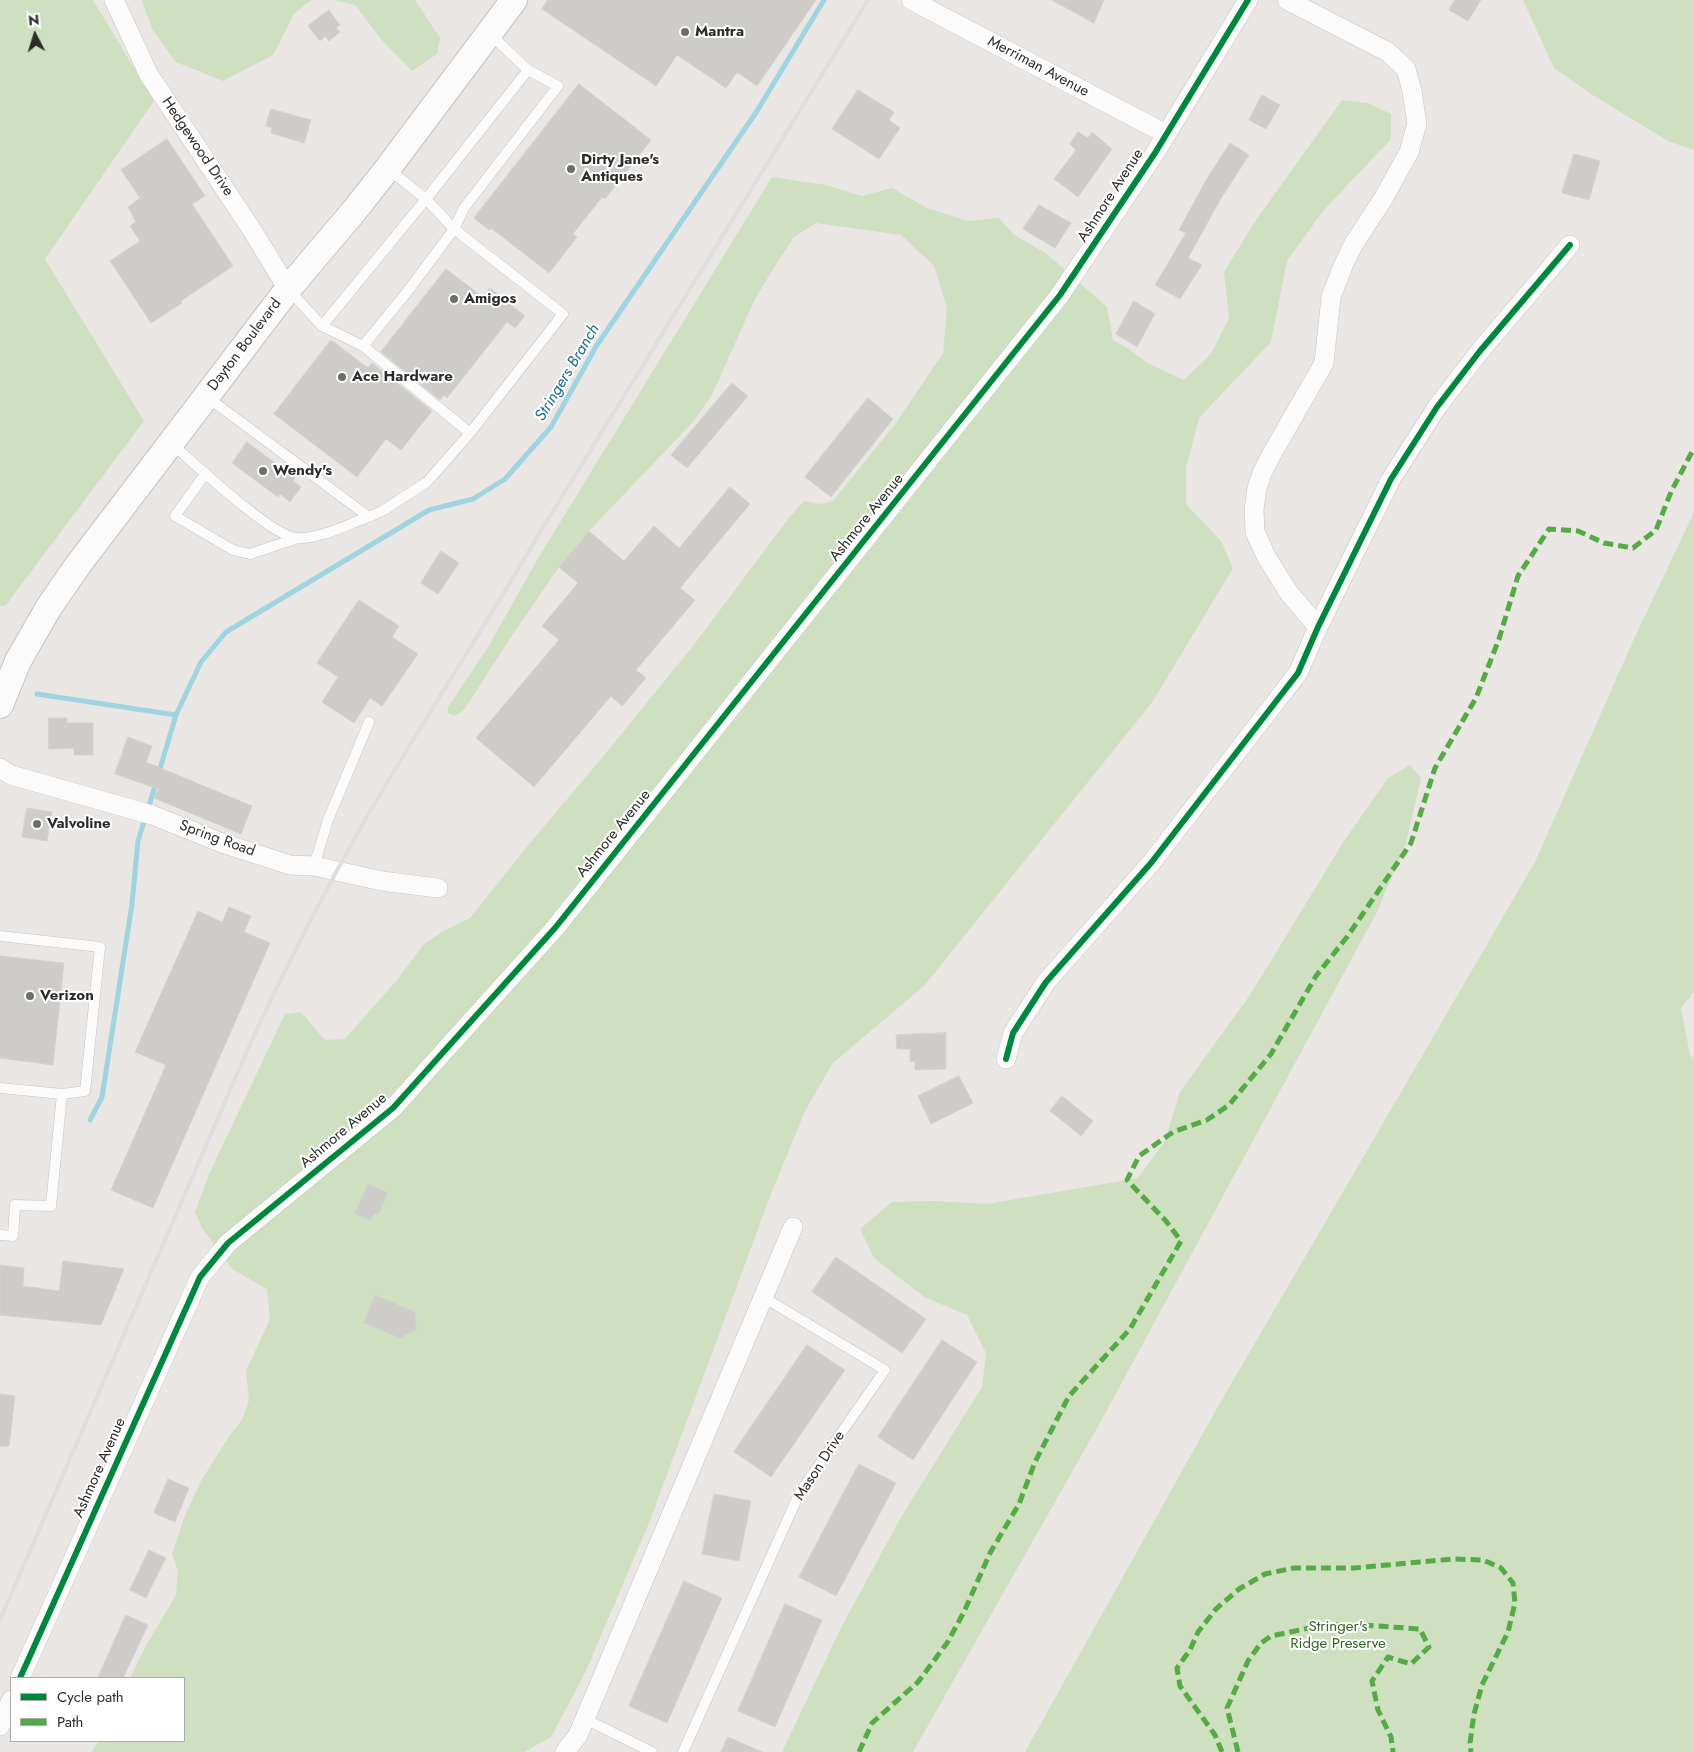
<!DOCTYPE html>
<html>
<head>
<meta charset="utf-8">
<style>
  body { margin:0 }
  #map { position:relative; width:1694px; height:1752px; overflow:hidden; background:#e9e6e3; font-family:Jost,sans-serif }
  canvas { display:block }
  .legend { position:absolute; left:10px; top:1677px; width:175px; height:65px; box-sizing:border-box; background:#fff; border:1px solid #ababab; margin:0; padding:6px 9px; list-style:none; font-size:15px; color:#2c2c2c }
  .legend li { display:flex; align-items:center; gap:10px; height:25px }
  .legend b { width:25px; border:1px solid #ababab }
  .north { position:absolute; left:10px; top:10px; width:50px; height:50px; -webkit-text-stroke:4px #fff; paint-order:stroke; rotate:355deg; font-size:14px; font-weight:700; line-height:20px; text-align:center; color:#2c2c2c }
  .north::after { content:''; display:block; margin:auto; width:18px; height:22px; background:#2c2c2c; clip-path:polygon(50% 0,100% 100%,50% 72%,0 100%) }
</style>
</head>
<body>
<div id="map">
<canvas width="1694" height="1752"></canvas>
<ul class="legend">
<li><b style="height:6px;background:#00873e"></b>Cycle path</li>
<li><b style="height:6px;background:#54ab44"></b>Path</li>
</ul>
<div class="north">N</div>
</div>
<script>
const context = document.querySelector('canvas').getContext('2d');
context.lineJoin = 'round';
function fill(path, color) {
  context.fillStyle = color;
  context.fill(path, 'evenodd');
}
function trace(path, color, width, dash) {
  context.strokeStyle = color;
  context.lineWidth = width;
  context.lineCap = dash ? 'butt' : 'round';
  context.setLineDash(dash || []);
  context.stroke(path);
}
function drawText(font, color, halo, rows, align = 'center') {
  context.font = font + ' Jost,sans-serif';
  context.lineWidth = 4;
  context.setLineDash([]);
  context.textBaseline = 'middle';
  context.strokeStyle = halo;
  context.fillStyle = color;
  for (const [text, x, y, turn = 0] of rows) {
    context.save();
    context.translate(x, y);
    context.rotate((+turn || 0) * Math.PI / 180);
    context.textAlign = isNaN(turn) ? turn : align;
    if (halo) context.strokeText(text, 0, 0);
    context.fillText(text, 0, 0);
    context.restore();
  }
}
const green = new Path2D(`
  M0,0H93L154,101L45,259L144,421L6,605L0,606Z
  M142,0H311L294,14L273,55L223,81L176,62L152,29Z
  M334,0H415L440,38L437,54L412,71L381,39L355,5Z
  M1523,0H1694V150L1668,141L1591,94L1554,68Z
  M1342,100L1368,103L1391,114V139L1323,211L1287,261L1271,342L1199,418L1186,468V504L1221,541L1233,568L1153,701L925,985L833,1063L806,1109L771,1194L649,1523L585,1673L551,1737L524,1752H92L98,1741H184V1678H130L147,1644L176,1595L178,1571L172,1554L185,1515L201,1481L230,1435L242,1420L249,1400L246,1371L270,1319L267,1289L232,1269L202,1228L195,1212L209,1174L285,1014L301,1012L325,1040L345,1039L397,980L423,945L442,932L470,918L530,843L601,759L693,646L788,519L804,501L820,504L833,501L896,423L943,353L947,308L934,266L901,235L816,223L794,237L773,269L753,303L712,395L692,423L589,531L559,567L511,637L464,710L454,716L448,713V707L488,647L540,555L772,177L826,185L862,196L892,188L927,208L968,221L999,218L1014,235L1047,254L1107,307L1113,340L1129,349L1147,363L1184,380L1211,354L1229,318L1224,272L1256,220Z
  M1694,512V992L1681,1008L1690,1055L1694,1059V1752H1025L1220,1403L1535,862L1634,639Z
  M1410,765L1421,778L1406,843L1377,912L1101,1421L913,1752H782L842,1626L901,1517L982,1387L986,1353L967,1315L924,1297L874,1258L860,1229L892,1202L932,1201L987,1204L1138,1178L1165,1141L1180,1092L1250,995L1344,841L1388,778Z`);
const stream = new Path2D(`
  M37,694L176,715
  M159,772L176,715L201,662L226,632L429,510L473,499L505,479L551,427L597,345L757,111L824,0
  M90,1120L102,1097L132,904L138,841L156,783`);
const building = new Path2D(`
  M548,0H816L757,86L737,72L726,88L677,55L656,86L542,9Z
  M1052,0H1104L1094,23Z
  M1455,0H1481L1468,21L1449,10Z
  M329,10L340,25L336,28L340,32L329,41L325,36L320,41L308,26Z
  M579,84L651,140L605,199L602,197L573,234L577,237L549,273L491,228L489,230L474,218Z
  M858,90L894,112L889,120L900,128L879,159L832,129Z
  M1262,95L1280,105L1266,129L1249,120Z
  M271,109L311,120L304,143L271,133L272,128L266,126Z
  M1078,132L1088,138L1092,132L1112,149L1078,197L1054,179L1076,150L1070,144Z
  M167,139L205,196L192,204L233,266L181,301L182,303L151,323L110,261L140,241L130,226L136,222L128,207L140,198L121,170Z
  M1230,143L1249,155L1220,200L1188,258L1202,265L1180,299L1155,285L1186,233L1179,230L1205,182Z
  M1574,154L1600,161L1589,200L1562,193Z
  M1039,205L1071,223L1055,248L1023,229Z
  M446,269L483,297L490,288L525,316L515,328L507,322L447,398L444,395L440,400L381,352Z
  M1134,301L1155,314L1137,347L1116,334Z
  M331,340L368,368L372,363L432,411L401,450L386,439L357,477L274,414Z
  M732,383L748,396L687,468L671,455Z
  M868,398L893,419L831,497L805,477Z
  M247,442L295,478L293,481L301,487L290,502L280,494L278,497L232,463Z
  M730,487L750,504L680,588L695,600L636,670L646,678L622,706L611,696L534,787L476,738L559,640L542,626L578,583L559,567L589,531L624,561L654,526L679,548Z
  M441,551L459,563L438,594L421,583Z
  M359,600L399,626L392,637L418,654L382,706L370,698L354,723L322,702L338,677L317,663Z
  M49,718H67V723H93V755H74V748L49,749Z
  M128,737L152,746L146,762L252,806L241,834L154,798L158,789L115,774Z
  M27,808L52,812L47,841L22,837Z
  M229,907L251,916L244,932L270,943L153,1208L111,1190L166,1065L135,1052L198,911L222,922Z
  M0,956L64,963L53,1065L0,1058Z
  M946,1033V1069L915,1070V1061L910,1062V1049H897L896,1035Z
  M959,1076L973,1103L931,1124L918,1096Z
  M1062,1096L1093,1121L1081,1136L1050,1111Z
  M368,1184L388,1193L378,1215L374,1213L371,1221L355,1214Z
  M836,1257L926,1319L902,1353L812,1292Z
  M63,1261L124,1269L101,1325L0,1315V1265L24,1268L23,1286L59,1291Z
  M375,1295L415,1312L416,1330L400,1338L364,1323Z
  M942,1340L977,1362L913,1460L878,1437Z
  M807,1345L845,1370L771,1477L734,1452Z
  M0,1394L15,1396L9,1446H0Z
  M859,1464L896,1483L836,1596L799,1577Z
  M168,1479L189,1488L175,1522L154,1513Z
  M714,1494L751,1501L739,1561L702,1554Z
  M149,1550L166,1558L146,1598L130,1590Z
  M684,1581L722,1598L667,1723L629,1706Z
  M785,1604L822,1620L775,1727L738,1711Z
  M126,1615L148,1625L123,1678H98Z
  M728,1737L762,1752H721Z`);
const lane = new Path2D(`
  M388,169L426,199L454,229L464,208L558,86L528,70L490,34
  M288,289L322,326L363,346L470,433
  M322,326L426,199L528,70
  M207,397L369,517L384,510L427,482L470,433L563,314L454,229L407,292L363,346
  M172,444C194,463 271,536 296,538C318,540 348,524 369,517
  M206,473L175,516L233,550L250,554L298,538
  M314,866L328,820L369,722
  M0,936L100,947L85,1091L62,1094L0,1088
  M0,1235L13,1236L15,1205L51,1206L62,1094
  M585,1719L652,1752
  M683,1752L800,1492L885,1370L763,1297`);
const street = new Path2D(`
  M114,0L149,75L252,230L288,289
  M911,0L1166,134
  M1287,0L1388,52L1406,69L1412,91L1417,124L1409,152L1383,199L1353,245L1343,266L1331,297L1324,363L1274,450L1263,471L1257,488L1254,510L1255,532L1267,558L1289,593L1318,627
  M0,768L11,775L152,815L222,843L290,865L314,866L382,881L438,888
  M1006,1059L1013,1033L1046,982L1151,863L1298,673L1318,627L1391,479L1437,407L1480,351L1570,245
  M20,1678L200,1277L228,1243L393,1108L555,928L1060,295L1155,153L1248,0
  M0,1726L11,1700
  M565,1752L578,1735L793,1227`);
const secondary = new Path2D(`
  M0,705L18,661L49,607L78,565L288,289L354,211L388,168L514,0`);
const rail = new Path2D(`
  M0,1620L251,1042C286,966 324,892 365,820C422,722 485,627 542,529L868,0`);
const quiet = new Path2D(`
  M859,1752L872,1723L918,1682L947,1643L964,1612L990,1553L1019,1504L1035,1462L1069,1396L1130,1329L1181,1241L1166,1221L1127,1180L1139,1156L1173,1132L1207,1120L1229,1105L1271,1054L1316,976L1347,937L1411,843L1435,768L1476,698L1499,639L1518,576L1549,529L1578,531L1604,543L1633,548L1656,530L1671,492L1694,448
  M1222,1752L1215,1735L1180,1686L1177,1668L1190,1650L1198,1632L1216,1609L1239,1589L1265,1574L1294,1568H1354L1453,1559L1483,1560L1501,1568L1513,1583L1515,1603L1508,1632L1482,1685L1474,1714L1470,1743L1471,1752
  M1238,1752L1227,1708L1248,1661L1261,1643L1271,1636L1324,1625H1363L1420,1629L1429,1647L1411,1664L1388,1657L1372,1681L1378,1710L1391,1737L1393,1752`);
const cycleway = new Path2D(`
  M1006,1059L1013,1033L1046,982L1151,863L1298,673L1318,627L1391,479L1437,407L1480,351L1570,245
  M20,1678L200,1277L228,1243L393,1108L555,928L1060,295L1155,153L1248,0`);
const markers = [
  [685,32,5,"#6e6d6c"],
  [571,169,5,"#6e6d6c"],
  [454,299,5,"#6e6d6c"],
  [342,377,5,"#6e6d6c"],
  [263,471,5,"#6e6d6c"],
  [37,824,5,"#6e6d6c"],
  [30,996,5,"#6e6d6c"]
];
const poiNames = [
  ["Mantra",695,32],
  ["Dirty Jane's",581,160],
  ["Antiques",581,177],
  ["Amigos",464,299],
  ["Ace Hardware",352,377],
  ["Wendy's",273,471],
  ["Valvoline",47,824],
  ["Verizon",40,996]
];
const streetNames = [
  ["Merriman Avenue",1038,67,28],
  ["Hedgewood Drive",197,147,56],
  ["Ashmore Avenue",1111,196,-57],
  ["Dayton Boulevard",245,345,-53],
  ["Ashmore Avenue",867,518,-51],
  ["Ashmore Avenue",614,834,-51],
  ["Spring Road",217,839,20],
  ["Ashmore Avenue",344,1131,-40],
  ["Mason Drive",820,1466,-57],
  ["Ashmore Avenue",100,1468,-66]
];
const parkNames = [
  ["Stringer's",1338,1627],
  ["Ridge Preserve",1338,1644]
];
const waterNames = [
  ["Stringers Branch",568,373,-59]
];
fill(green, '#cfe0c0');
trace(stream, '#a0d3e2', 5);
fill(building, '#ceccc9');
trace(building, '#d4d2cf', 1);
trace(lane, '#c4c3c3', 11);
trace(street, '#c4c3c3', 20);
trace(secondary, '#c4c3c3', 28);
trace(lane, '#fcfbfb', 10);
trace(street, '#fcfbfb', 19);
trace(secondary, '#fcfbfb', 26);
trace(rail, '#dedee0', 4);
trace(quiet, '#54ab44', 5, [10, 5]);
trace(cycleway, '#00873e', 6);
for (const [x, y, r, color] of markers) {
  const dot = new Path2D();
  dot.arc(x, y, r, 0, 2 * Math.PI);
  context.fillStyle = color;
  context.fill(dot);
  trace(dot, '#fff', 2);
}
drawText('bold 15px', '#2c2c2c', '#fff', poiNames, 'left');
drawText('15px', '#2c2c2c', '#fff', streetNames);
drawText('15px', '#326223', '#fff', parkNames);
drawText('italic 16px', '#1d6c8f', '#fff', waterNames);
</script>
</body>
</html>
